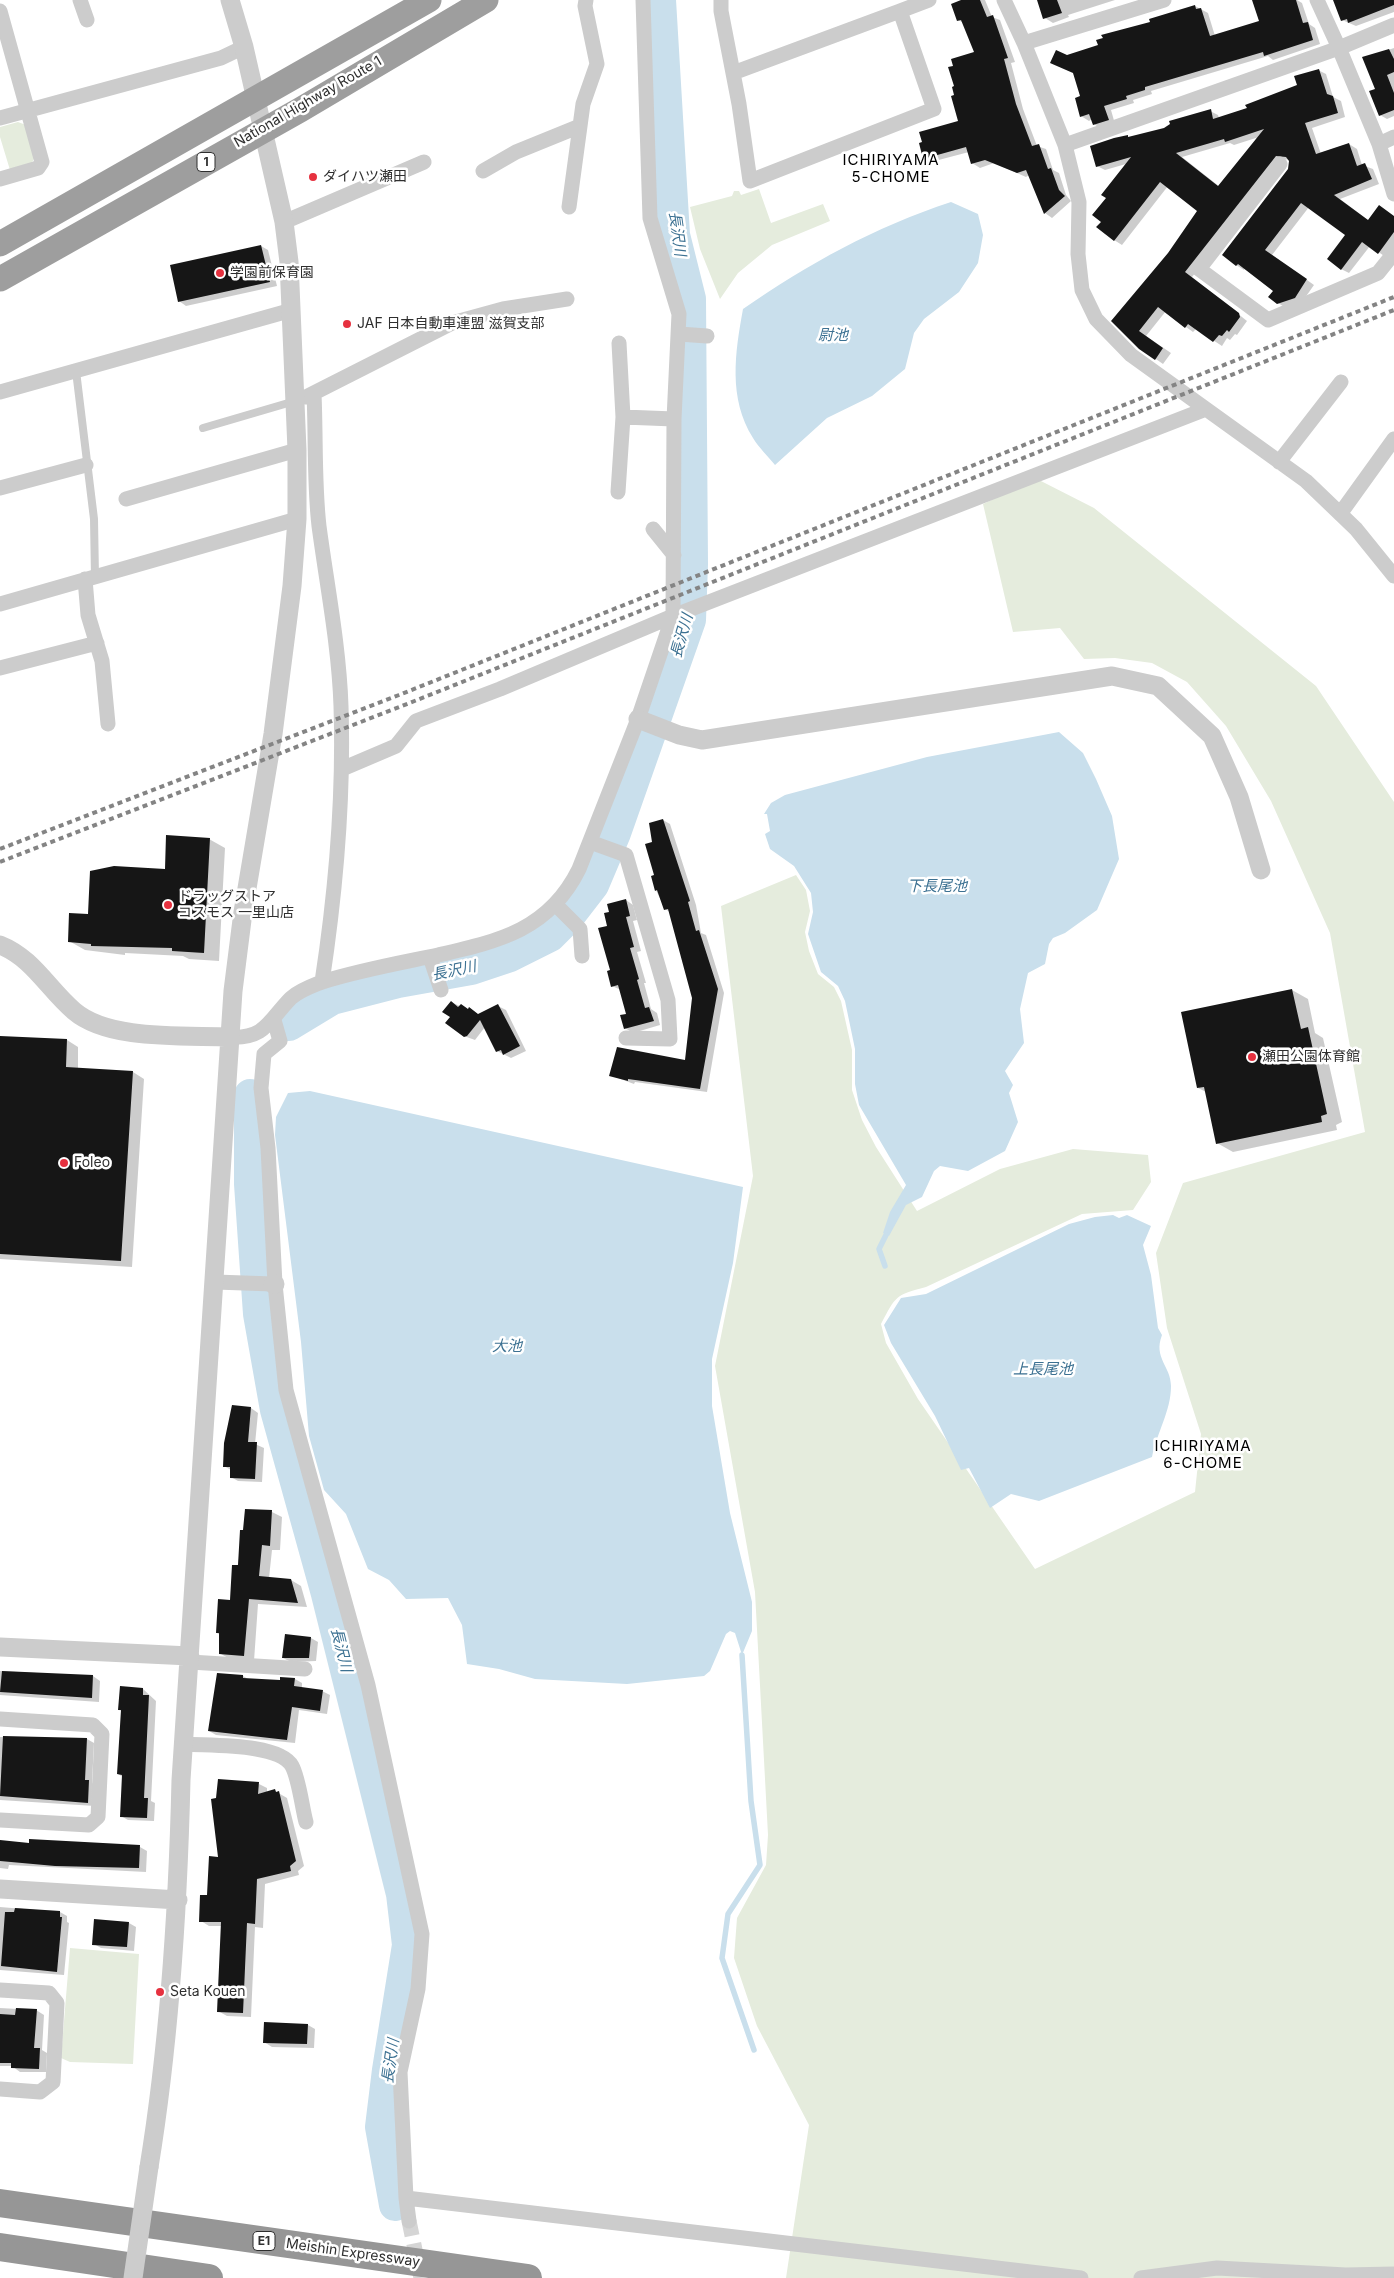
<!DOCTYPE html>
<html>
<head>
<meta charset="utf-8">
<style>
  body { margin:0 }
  canvas { display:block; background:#fff }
</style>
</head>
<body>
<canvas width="1394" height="2278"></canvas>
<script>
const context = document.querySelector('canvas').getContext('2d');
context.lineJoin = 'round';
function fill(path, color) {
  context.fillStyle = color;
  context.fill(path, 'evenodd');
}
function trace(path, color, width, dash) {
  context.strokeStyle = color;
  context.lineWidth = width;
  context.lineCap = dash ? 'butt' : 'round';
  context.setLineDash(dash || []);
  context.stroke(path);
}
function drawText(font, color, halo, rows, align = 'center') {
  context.font = font + ' Inter,"Noto Sans JP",sans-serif';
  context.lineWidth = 5;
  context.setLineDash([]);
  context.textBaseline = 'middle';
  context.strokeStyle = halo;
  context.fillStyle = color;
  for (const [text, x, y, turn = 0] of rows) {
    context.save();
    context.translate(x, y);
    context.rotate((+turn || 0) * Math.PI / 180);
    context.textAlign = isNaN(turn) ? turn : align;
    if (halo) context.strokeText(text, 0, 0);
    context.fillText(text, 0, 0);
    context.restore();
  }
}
const green = new Path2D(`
  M18,122L26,125L35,156L32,163L10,170L0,137V127Z
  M759,189L771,223L823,204L830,221L772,245L738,273L720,299L700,249L690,207L732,196L734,191H739L741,195Z
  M1037,479L1094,508L1316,686L1394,802V2278H786L809,2125L757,2026L734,1958L737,1918L766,1865L768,1835L755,1592L715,1366L753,1176L721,906L796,875L806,890L810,911L805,932L809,951L818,974L834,987L841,1001L852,1050V1090L862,1120L876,1147L917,1211L1000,1169L1073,1149L1148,1155L1151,1182L1133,1210L1082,1214L926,1287C895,1295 896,1296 881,1324L886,1343L918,1399L1035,1569L1195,1492L1201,1434L1167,1328L1156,1253L1183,1183L1365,1132L1330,933L1271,801L1226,726L1187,682L1152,663L1115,658L1084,659L1060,628L1013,632L983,504Z
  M70,1948L139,1954L133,2064L70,2062L61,2058Z`);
const water = new Path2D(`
  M951,202L978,214L983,235L978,263L959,292L924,319L914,333L905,369L872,396L827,418L775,465C768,456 759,448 753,438C728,398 735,353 743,309C808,264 875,227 951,202Z
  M1059,732L1083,753L1096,779L1112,816L1119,859L1097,910L1065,933L1053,938L1049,944L1045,964L1028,973L1020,1009L1024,1043L1005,1071L1013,1085L1009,1093L1018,1122L1005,1151L968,1171L940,1166L934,1171L922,1197L906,1205L889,1236L883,1233L890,1212L906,1185L859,1105L855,1084V1049L845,1001L838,986L821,972L808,934L813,912L811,893L794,866L770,849L765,834L770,831L767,814H764L771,803L785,795L927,757Z
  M310,1091L743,1187L733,1263L712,1359V1406L730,1513L752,1602V1631L742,1655L735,1633L730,1631L726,1634L710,1671L704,1676L627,1684L535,1679L499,1669L467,1664L462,1625L448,1598L406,1599L389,1580L368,1569L346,1514L324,1490L309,1436L301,1342L275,1135L276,1117L288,1093Z
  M1113,1215L1119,1218L1127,1215L1151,1226L1143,1245L1151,1275L1158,1328L1162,1335C1153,1358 1171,1366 1171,1386C1171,1411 1157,1432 1152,1457L1039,1501L1011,1494L990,1508L969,1468L961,1470L935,1416L891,1343L884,1325L901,1298L926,1294L1069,1224L1095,1217Z`);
const shadow = new Path2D(`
  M964,0H985L992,17L1000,20L1015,62L1011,63L1023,109L1037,146L1046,149L1053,170L1059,173L1066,195L1071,201L1052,218L1045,213L1029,175L1026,177L994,163L980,168L972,163L969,152L931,162L924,158L923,143L960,122L955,66L975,53L964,23L958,20Z
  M1039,0H1115L1068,15L1069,17L1053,23L1045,18Z
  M1254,0H1297L1302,3L1309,24L1315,28L1320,44L1273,60L1268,56L1151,91L1152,94L1133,100L1134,103L1111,110L1115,124L1101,129L1094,124L1092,119L1089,121L1081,116L1082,97L1067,56L1100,46L1195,6L1208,13L1215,36L1261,22Z
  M1334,0H1394V12L1356,26L1342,20Z
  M1394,48V116L1387,119L1380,115L1377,89L1364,58Z
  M1318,70L1326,74L1333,97L1341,101L1345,117L1312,128L1321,154L1349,144L1357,149L1362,165L1373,169L1379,184L1340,199L1368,220L1394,216V248L1387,258L1370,246L1349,273L1341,269L1346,235L1309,207L1272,255L1314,285L1302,302L1286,308L1278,303L1274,291L1245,268L1244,270L1236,265L1289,170L1290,160L1284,159L1192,277L1247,321L1237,335L1235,334L1230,340L1227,338L1222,346L1196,329L1193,332L1186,327L1166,311L1146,336L1171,353L1163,364L1140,348L1113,321L1169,254L1199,211L1168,186L1122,245L1114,240L1103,222L1107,198L1126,164L1105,170L1097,166L1127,136L1130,138L1164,129L1210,111L1218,115L1219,118L1248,108L1298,86ZM1259,137L1220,187L1182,157L1230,143L1234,145Z
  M261,246L268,250L277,286L186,306L179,301Z
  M663,820L670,824L696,905L701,933L706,935L724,993L707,1092L635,1082L634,1084L610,1075L686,1061L693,998L670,912L665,909L656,890L653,843Z
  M209,839L225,848L219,961L189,959L183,956L125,953V955L85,950L69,941L89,915L166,871Z
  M626,900L633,905L637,920L633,921L641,951L637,952L646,983H644L651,1009L657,1013L660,1025L633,1033L625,1028L627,1015L621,990L612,986L608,927L610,913Z
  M1292,990L1308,999L1315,1033L1323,1038L1342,1122L1336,1125L1337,1130L1233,1152L1217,1143L1206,1092L1198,1088Z
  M451,1002L479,1015L498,1006L506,1010L526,1051L511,1058L497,1051L485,1027L475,1040L464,1036L451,1017Z
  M0,1037L67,1040L78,1047V1069L133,1072L144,1079L132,1267L0,1259Z
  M251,1408L258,1413L255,1444L264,1448L262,1482L238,1481L231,1477V1470L224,1466Z
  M272,1512L282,1517L280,1550H272L269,1578L291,1580L301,1586L307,1607L258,1604L254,1661L230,1659L221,1654L220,1635L217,1633L231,1602L244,1531Z
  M311,1638L318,1642L316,1661L291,1662L283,1658Z
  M0,1671L93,1676L100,1681L99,1702L0,1695Z
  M243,1676L248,1679L281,1681L295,1679L302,1683V1688L322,1691L330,1695L327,1714L299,1710L295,1743L216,1735L209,1731Z
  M143,1689L156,1701L151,1801L155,1803L154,1821L128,1820L121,1816L123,1777L118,1774L122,1711L119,1710Z
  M0,1737L87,1739L94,1743L92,1783L96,1786L95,1806L0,1800Z
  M259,1784L267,1788V1793L275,1791L287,1798L304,1866L298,1871L299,1875L265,1884L263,1928L255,1927L251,2017L227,2016L218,2011L222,1926H209L201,1921L219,1858Z
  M0,1842L140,1847L147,1851L146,1872L9,1865L8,1869L0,1868Z
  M0,1907L60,1912L67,1916V1922L69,1923L64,1975L0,1970Z
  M129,1923L136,1927L134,1951L101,1948L94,1944Z
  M0,2008L36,2010L44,2015L42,2050L47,2053L46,2072H20L12,2066H0Z
  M308,2025L315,2029L314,2048L272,2047L264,2042Z`);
const stream = new Path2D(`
  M885,1266L879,1249L886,1235
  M742,1655L751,1801L760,1865L728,1914L722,1958L754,2050`);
const river = new Path2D(`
  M289,1025L332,999L398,982L471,969L510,956L550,936L566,920L593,885L615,833L690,620L692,564L690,299L674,235L660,0
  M250,1095V1184L259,1314L276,1410L327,1594L402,1894L408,1945L388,2070L381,2127L395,2205`);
const building = new Path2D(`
  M961,0H980L987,17L993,15L1008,58L1004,59L1016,104L1032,146L1039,144L1048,169L1051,168L1059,190L1065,196L1044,214L1026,170L1017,173L985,160L971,164L966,147L923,159L919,143L922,142L919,132L958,121L951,96L954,95L952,87L954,86L948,67L953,66L951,59L974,52L961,20L957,21L951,4Z
  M1037,0H1057L1062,13L1043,19Z
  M1252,0H1296L1303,23L1308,22L1313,40L1264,56L1263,52L1145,87V90L1126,96L1127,99L1104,106L1109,120L1093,125L1089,114L1080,117L1075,98L1080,96L1073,73L1050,63L1056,50L1067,55L1098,45L1096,40L1103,38L1101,35L1150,22L1149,19L1195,5L1196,9L1201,8L1210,36L1259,21Z
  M1333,0H1394V5L1348,23L1347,19L1341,21Z
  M1389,49L1394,59V72L1387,75L1394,93V110L1379,116L1369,91L1375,89L1362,57Z
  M1319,69L1327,94L1333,96L1338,113L1305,123L1316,154L1349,143L1357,166L1365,163L1372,179L1334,195L1368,220L1379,205L1394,216V232L1378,254L1362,242L1341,270L1327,259L1345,235L1301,203L1265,250L1307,279L1295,298L1277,304L1268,297L1273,291L1238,264L1236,266L1222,255L1288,169L1289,161L1286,157L1276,156L1185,272L1239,313L1240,317L1229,332L1227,330L1222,336L1219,335L1213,342L1188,324L1185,328L1158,307L1139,331L1163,348L1155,360L1139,349L1111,321L1168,253L1197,211L1160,182L1114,241L1096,227L1101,222L1092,215L1106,198L1101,195L1131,157L1096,167L1090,146L1114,138L1128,135V137L1164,128L1170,124L1169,121L1211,109L1213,119L1247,108L1245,105L1297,85L1294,76ZM1264,129L1218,186L1176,153L1224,139L1225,142Z
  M261,245L270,282L178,302L170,265Z
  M663,819L690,901L688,902L696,931L699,930L718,989L700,1089L628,1079V1081L609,1076L617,1047L685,1060L692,998L668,909L664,910L657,890L655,891L651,876L654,875L645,844L652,842L649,823Z
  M166,835L210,838L204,953L172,951V948L91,946V944L68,942L69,913L88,914L90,871L114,866L165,869Z
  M626,899L630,916L626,917L634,947L630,948L639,979L637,980L645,1008L649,1007L654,1021L624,1029L620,1015L626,1014L618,985L611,987L607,971L610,970L598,928L607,926L604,913L609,912L607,904Z
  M1292,989L1301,1029L1308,1027L1327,1114L1321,1116L1322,1122L1216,1144L1204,1087L1197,1088L1181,1012Z
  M451,1001L458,1007L461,1004L468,1009L469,1007L478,1014L498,1004L520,1046L503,1055L501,1050L496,1052L480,1020L467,1036L464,1037L445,1023L450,1017L442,1012Z
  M0,1036L67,1039L66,1067L133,1071L121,1261L0,1254Z
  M232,1405L251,1407L248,1442H257L255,1479L230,1478V1467H223L224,1443Z
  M245,1509L272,1510L270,1546L262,1545L259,1576L291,1579L298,1603L249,1599L244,1656L219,1654V1633H216L218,1599L230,1600L232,1565H238L240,1530H243Z
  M285,1634L311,1637L309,1658H282Z
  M2,1671L93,1675L92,1698L0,1692Z
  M217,1673L243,1675V1678L280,1680V1677L295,1678L294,1686L323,1690L320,1711L292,1707L287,1740L208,1731Z
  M120,1686L143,1688V1695H149L144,1798H148L147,1818L120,1817L122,1775L117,1774L121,1710H118Z
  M3,1736L87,1738L85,1780H89L88,1803L0,1796Z
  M218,1779L259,1782L258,1794L275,1789L276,1792L279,1791L296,1861L290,1866L291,1871L257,1879L255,1924L247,1923L243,2013L217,2012L221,1922H199L200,1895H207L209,1856L218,1857L211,1799L216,1798Z
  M29,1839L140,1845L139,1868L55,1866L0,1861V1840L29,1843Z
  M15,1908L60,1911V1917H62L57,1972L1,1966L5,1912H14Z
  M94,1919L129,1922L127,1947L92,1945Z
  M16,2008L37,2009L34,2048H40L39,2069L11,2068V2063H0V2014L15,2015Z
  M264,2022L308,2024L307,2044L263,2043Z`);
const minorTunnel = new Path2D(`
  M409,2221L421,2278`);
const service = new Path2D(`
  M76,371L94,519L95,577
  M203,428L295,401`);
const minor = new Path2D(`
  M80,0L87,20
  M721,0V11L739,104L750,181L934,109L900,11L929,0
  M1004,0L1024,43L1065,145L1339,48L1394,25
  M1317,0L1339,48L1379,144L1394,137
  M1024,43L1164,0
  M733,73L900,11
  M0,118L221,58L244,47
  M1379,144L1394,194
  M1065,145L1079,202L1078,254L1082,290L1096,319L1131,355L1306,481L1356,529L1394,576
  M1280,164L1199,269L1268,320L1378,273L1394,253
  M483,171L516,152L580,126
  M0,179L38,168L42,162L0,11
  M569,207L583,104L597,64L585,6L586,0
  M284,222L424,162
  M679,334L707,336
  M619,343L623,417L674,419
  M0,392L292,310
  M314,394C316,437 314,483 319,526C327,586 339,646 341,706C344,799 336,890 322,982
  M306,397L452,323L503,309L567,299
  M1279,462L1341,382
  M0,488L86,465
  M618,492L623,417
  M126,499L297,450
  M1340,514L1394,439
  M653,529L674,555
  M85,579L88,615L102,661L108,724
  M0,604L297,519
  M0,668L97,643
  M342,769L396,746L416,721L500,689L673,616L1206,409
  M590,842L626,855L668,1000L670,1039L626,1038
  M555,904L580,929L582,956
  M430,957L441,990
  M274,1020L280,1041L264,1054L261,1088L268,1148L275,1284L286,1390L368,1685L422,1934L418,1989L400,2072L406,2198L409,2221
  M230,1037C266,1039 269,1020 291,998C300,990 312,986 322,982C360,970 400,963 438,955C499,941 549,930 579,869L638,719L673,616L674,419L679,314L650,218L643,0
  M215,1282L273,1284
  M190,1662L305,1669
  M0,1719L93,1725L102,1734L98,1817L89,1825L0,1820
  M185,1744C210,1746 279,1743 292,1766C299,1779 302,1807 306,1822
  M0,1990L49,1993L57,2003L53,2082L40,2092L0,2089
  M406,2198L1081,2278
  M1141,2278L1217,2268L1346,2275L1394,2274`);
const tertiary = new Path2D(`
  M638,719L679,735L702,740L1112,676L1158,686L1212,736L1239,797L1261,870
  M0,945C33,958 48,989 74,1011C109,1041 184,1035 230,1037
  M273,1284H275
  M0,1647L190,1656
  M0,1889L178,1900
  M149,2167C170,2038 178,1909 181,1780L233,991L243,912L273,734L292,586L297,519V450L289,262L284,222L244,47L230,0`);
const trunk = new Path2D(`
  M0,244L429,0
  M0,279L300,110L486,0`);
const motorway = new Path2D(`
  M0,2203L528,2278
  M0,2247L209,2278`);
const rail = new Path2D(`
  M0,849L399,695L1394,297
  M0,862L402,706L1394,310`);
const tertiaryBridge = new Path2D(`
  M133,2278L149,2167`);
const markers = [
  [313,177,5,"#e6313f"],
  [220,273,5,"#e6313f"],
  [347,324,5,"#e6313f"],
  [168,905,5,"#e6313f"],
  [1252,1057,5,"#e6313f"],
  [64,1163,5,"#e6313f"],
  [160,1992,5,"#e6313f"]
];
const shields = [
  [206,162,18],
  [264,2241,22]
];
const shieldNames = [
  ["1",206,162],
  ["E1",264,2241]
];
const streetNames = [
  ["National Highway Route 1",308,102,-30],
  ["Meishin Expressway",353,2253,8]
];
const poiNames = [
  ["ダイハツ瀬田",323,177],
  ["学園前保育園",230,273],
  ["JAF 日本自動車連盟 滋賀支部",357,324],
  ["ドラッグストア",178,897],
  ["コスモス 一里山店",178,913],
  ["瀬田公園体育館",1262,1057],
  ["Foleo",74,1163],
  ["Seta Kouen",170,1992]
];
const neighbourhoodNames = [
  ["ICHIRIYAMA",891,160],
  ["5-CHOME",891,177],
  ["ICHIRIYAMA",1203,1446],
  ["6-CHOME",1203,1463]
];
const waterNames = [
  ["長沢川",677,234,82],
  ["尉池",833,335],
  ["長沢川",682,636,-74],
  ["下長尾池",937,886],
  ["長沢川",454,971,-12],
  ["大池",507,1346],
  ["上長尾池",1043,1369],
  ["長沢川",341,1650,76],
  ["長沢川",391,2061,-82]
];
fill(green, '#e5ecdd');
fill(water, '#c9dfec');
fill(shadow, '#0003');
trace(stream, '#c9dfec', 5.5);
trace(river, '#c9dfec', 32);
fill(building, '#161616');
trace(minorTunnel, '#d5d5d5', 15, [15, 8]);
trace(service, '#ccc', 8);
trace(minor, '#ccc', 15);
trace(tertiary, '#ccc', 19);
trace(trunk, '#9e9e9e', 25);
trace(motorway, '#969696', 28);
trace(rail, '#848484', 4, [5, 4]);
trace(tertiaryBridge, '#ccc', 19);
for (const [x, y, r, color] of markers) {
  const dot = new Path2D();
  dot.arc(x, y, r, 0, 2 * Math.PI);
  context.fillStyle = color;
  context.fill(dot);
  trace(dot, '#fff', 2);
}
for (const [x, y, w] of shields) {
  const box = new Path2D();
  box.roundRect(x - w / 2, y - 9.5, w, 19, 4);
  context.fillStyle = '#fff';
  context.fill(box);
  trace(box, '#2f2f2f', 1);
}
drawText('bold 12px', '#2f2f2f', null, shieldNames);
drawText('14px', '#2f2f2f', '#fff', streetNames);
drawText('14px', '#2f2f2f', '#fff', poiNames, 'left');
context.letterSpacing = '1px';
drawText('15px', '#000', '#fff', neighbourhoodNames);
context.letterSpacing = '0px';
drawText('italic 15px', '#3c7192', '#fff', waterNames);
</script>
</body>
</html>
